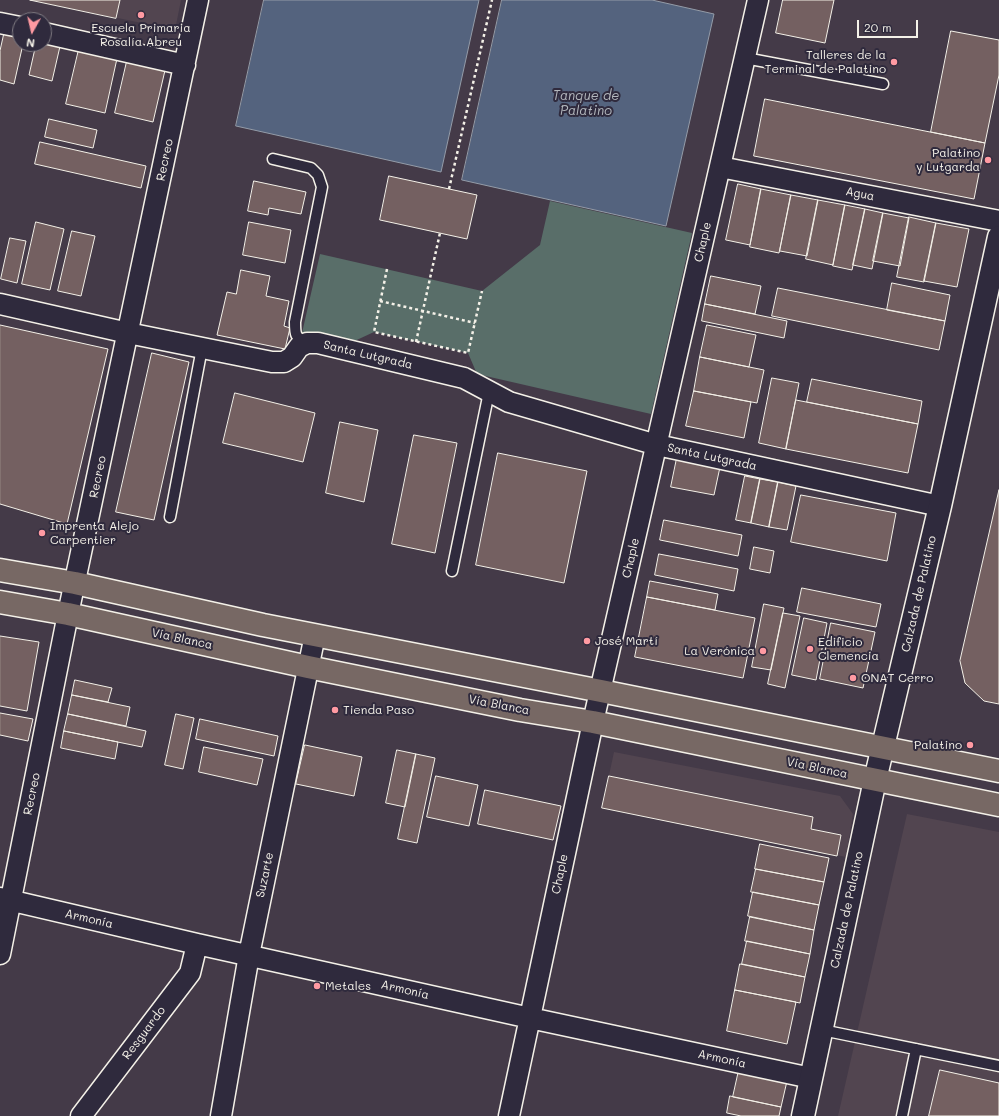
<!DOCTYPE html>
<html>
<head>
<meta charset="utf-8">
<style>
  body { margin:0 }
  #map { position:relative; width:999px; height:1116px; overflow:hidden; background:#443a48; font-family:Mali,sans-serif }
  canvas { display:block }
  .north { position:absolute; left:12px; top:12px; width:40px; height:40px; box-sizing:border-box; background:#2f2a3d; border:1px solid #7e7a81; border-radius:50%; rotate:188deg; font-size:11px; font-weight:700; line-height:16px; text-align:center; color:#f4f1e8 }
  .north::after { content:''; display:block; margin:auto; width:14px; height:18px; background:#ff9aa2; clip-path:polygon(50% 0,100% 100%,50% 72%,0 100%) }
  .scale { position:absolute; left:857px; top:20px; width:61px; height:18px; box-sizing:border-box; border:2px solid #f4f1e8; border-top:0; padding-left:5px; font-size:12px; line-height:14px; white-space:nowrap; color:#f4f1e8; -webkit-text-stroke:3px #2f2a3d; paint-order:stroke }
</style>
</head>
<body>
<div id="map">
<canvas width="999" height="1116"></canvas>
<div class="north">N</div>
<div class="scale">20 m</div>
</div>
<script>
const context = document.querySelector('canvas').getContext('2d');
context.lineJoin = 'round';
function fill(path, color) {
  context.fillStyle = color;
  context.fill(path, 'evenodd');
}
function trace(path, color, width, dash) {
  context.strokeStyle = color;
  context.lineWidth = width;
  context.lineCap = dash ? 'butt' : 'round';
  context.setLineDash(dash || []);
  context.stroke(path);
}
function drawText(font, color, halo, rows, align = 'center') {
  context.font = font + ' Mali,sans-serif';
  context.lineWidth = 4;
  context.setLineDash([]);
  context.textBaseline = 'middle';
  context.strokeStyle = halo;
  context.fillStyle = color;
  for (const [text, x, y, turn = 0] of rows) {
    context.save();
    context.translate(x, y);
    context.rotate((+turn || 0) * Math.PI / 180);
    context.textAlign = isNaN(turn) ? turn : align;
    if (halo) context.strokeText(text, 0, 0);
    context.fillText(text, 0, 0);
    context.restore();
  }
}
const built = new Path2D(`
  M32,0H181L175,30Z
  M614,752L840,796L853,814L846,857L602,808Z
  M907,814L999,832V1116H838Z`);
const green = new Path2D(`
  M550,201L692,233L651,414L477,374L468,353L374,332L348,344L302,333L320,254L482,291L540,245Z`);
const water = new Path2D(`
  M264,0H479L441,172L236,126Z
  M502,0H652L714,14L666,226L462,180Z`);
const building = new Path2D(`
  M30,0H120L116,18Z
  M783,0H834L825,43L776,33Z
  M5,30L20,33V44H23L14,84L0,80V51Z
  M951,31L999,40V75L985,143L931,132Z
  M44,38L61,42L52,81L29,75L36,44H44Z
  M80,45L118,54L105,113L66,104Z
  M128,57L166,66L153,122L115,113Z
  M765,99L985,143L974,199L754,156Z
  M49,119L97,130L93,148L45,137Z
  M40,142L146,166L141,188L35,164Z
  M389,176L477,195L467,239L380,220Z
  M254,181L306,192L301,214L269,208L268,215L248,211Z
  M738,184L761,189L750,245L726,240Z
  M761,189L791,195L779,253L750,247Z
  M791,195L818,200L807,256L780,251Z
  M818,200L845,205L833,265L806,259Z
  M845,205L865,209L852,270L833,266Z
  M865,209L883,213L872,269L853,265Z
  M883,213L909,218L900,266L873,261Z
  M909,217L936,223L924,282L897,277Z
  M36,222L64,229L50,290L22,284Z
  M249,222L291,230L285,263L243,255Z
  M936,223L969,229L957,287L924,281Z
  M72,231L95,236L81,296L58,291Z
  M10,238L26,241L17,283L1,279Z
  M241,270L270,276L266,296L289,301L284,326L290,328L285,349L217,335L227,292L236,294Z
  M711,276L761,286L755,314L705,304Z
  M892,283L950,295L945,321L887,310Z
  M778,288L945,321L939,350L772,316Z
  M705,304L787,321L784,338L702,321Z
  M0,325L108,349L67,524L0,504Z
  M707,325L756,335L749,367L700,357Z
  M152,353L189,362L154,520L116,512Z
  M700,357L764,370L757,403L694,391Z
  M772,378L799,383L786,449L759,443Z
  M812,379L922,401L918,424L807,402Z
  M694,391L751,402L744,438L686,426Z
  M235,393L315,413L303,462L223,443Z
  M796,400L918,424L908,473L786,449Z
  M340,422L378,430L364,502L326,493Z
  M414,435L457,443L435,553L392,544Z
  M498,453L587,471L564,583L476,565Z
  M677,458L720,467L714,495L671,487Z
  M745,476L760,479L751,523L736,520Z
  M760,479L778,482L769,527L751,523Z
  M778,482L796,486L787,530L769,527Z
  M999,490V704L984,701L965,683L960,661Z
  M801,495L896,513L887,561L791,542Z
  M664,520L742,535L738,556L660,540Z
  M754,547L774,551L770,573L750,569Z
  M659,554L738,569L734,591L655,575Z
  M650,581L718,594L715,610L647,597Z
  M802,588L881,604L876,627L797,612Z
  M647,597L755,618L743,678L635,657Z
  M764,604L784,608L771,670L752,667Z
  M783,613L800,616L785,688L768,684Z
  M804,618L827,623L816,680L792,675Z
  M831,623L875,632L863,688L820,679Z
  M0,636L39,642L27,711L0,706Z
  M75,680L112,688L108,702L72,695Z
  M72,695L130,707L126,726L68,714Z
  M0,713L33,719L28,741L0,735Z
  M68,714L146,731L142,747L64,731Z
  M176,714L194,718L183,769L165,765Z
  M200,719L278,736L274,756L196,739Z
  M64,731L118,742L115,759L61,748Z
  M305,745L362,757L354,796L296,784Z
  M204,747L263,759L257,785L199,772Z
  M397,750L416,754L405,807L386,803Z
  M416,754L435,758L417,843L398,839Z
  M436,776L478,785L469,826L427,817Z
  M609,776L813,817L811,829L841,835L837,856L602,808Z
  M485,790L561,806L553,840L478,824Z
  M760,844L829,858L824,882L755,869Z
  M756,869L824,882L819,905L751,892Z
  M753,892L819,905L814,930L748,916Z
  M750,917L814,930L810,954L745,941Z
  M747,941L810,954L805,977L742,964Z
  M740,964L805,977L800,1003L735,990Z
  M735,990L796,1002L787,1044L727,1031Z
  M739,1070L787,1081L781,1107L733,1097Z
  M940,1070L999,1083V1116H929Z
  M730,1096L781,1107L779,1116H741L727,1113Z`);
const path = new Path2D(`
  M449,189L492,0
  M387,269L374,332L468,353L482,291
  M380,301L475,323
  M416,342L440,233`);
const service = new Path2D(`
  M745,58L883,84
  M273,159L311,168L318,175L322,187L295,322C295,335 295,337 307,343
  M170,517L202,348
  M452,571L489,392
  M822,1030L999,1066
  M902,1116L916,1049`);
const minor = new Path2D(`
  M0,23L20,27
  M44,33L185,65
  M720,167L999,221
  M0,304L128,333L272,362H284L292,357L299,347L307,343H318L464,378L509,402L657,445L940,506
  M0,898L197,944L530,1018L811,1078
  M0,954L68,614L198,0
  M81,1116L190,973L197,944
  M221,1116L249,955L315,635
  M509,1116L593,722L758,0`);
const tertiary = new Path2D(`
  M803,1116L875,780L940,506L999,237`);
const primary = new Path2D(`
  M0,570L75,583L263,625L601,691L999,771
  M0,602L68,614L308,667L520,710L593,722L999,805`);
const markers = [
  [141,15,4,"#ff9aa2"],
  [894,62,4,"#ff9aa2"],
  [988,160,4,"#ff9aa2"],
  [42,533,4,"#ff9aa2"],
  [587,641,4,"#ff9aa2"],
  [810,649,4,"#ff9aa2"],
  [763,651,4,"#ff9aa2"],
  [853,678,4,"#ff9aa2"],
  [335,710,4,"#ff9aa2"],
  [970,745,4,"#ff9aa2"],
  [317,986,4,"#ff9aa2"]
];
const poiNames = [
  ["Escuela Primaria",141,28,"center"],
  ["Rosalía Abreu",141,42,"center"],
  ["Talleres de la",886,55,"right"],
  ["Terminal de Palatino",886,69,"right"],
  ["Palatino",980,153,"right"],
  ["y Lutgarda",980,167,"right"],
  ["Imprenta Alejo",50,526],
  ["Carpentier",50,540],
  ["José Martí",595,641],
  ["Edificio",818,642],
  ["Clemencia",818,656],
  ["La Verónica",755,651,"right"],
  ["ONAT Cerro",861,678],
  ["Tienda Paso",343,710],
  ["Palatino",962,745,"right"],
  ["Metales",325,986]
];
const streetNames = [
  ["Recreo",165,160,-78],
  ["Agua",860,194,11],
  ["Chaple",703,242,-77],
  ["Santa Lutgrada",368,355,13],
  ["Santa Lutgrada",712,457,12],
  ["Recreo",98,477,-78],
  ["Chaple",631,558,-77],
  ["Calzada de Palatino",919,594,-77],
  ["Vía Blanca",182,639,12],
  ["Vía Blanca",499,705,11],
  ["Vía Blanca",817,768,12],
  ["Recreo",32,794,-78],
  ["Chaple",560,874,-78],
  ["Suzarte",265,875,-78],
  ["Calzada de Palatino",847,910,-78],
  ["Armonía",89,919,13],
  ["Armonía",405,990,13],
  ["Resguardo",144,1033,-53],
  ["Armonía",722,1059,12]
];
const waterNames = [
  ["Tanque de",586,96],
  ["Palatino",586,111]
];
fill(built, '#524550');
fill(green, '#596e69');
fill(water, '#54637e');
trace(water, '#949ca8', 1);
fill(building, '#746061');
trace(building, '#f4f1e8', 1);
trace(service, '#f4f1e8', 13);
trace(minor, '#f4f1e8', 23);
trace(tertiary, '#f4f1e8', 25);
trace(primary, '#f4f1e8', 25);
trace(path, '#f4f1e8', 2.5, [3, 3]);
trace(service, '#2f2a3d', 10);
trace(minor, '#2f2a3d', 20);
trace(tertiary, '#2f2a3d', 22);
trace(primary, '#776864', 22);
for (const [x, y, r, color] of markers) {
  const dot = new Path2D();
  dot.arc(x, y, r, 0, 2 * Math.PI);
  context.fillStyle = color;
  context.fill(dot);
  trace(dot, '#2f2a3d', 1.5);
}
drawText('12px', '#f4f1e8', '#2f2a3d', poiNames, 'left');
drawText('12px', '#f4f1e8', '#2f2a3d', streetNames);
drawText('italic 13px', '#b4b8be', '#2f2a3d', waterNames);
</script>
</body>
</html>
